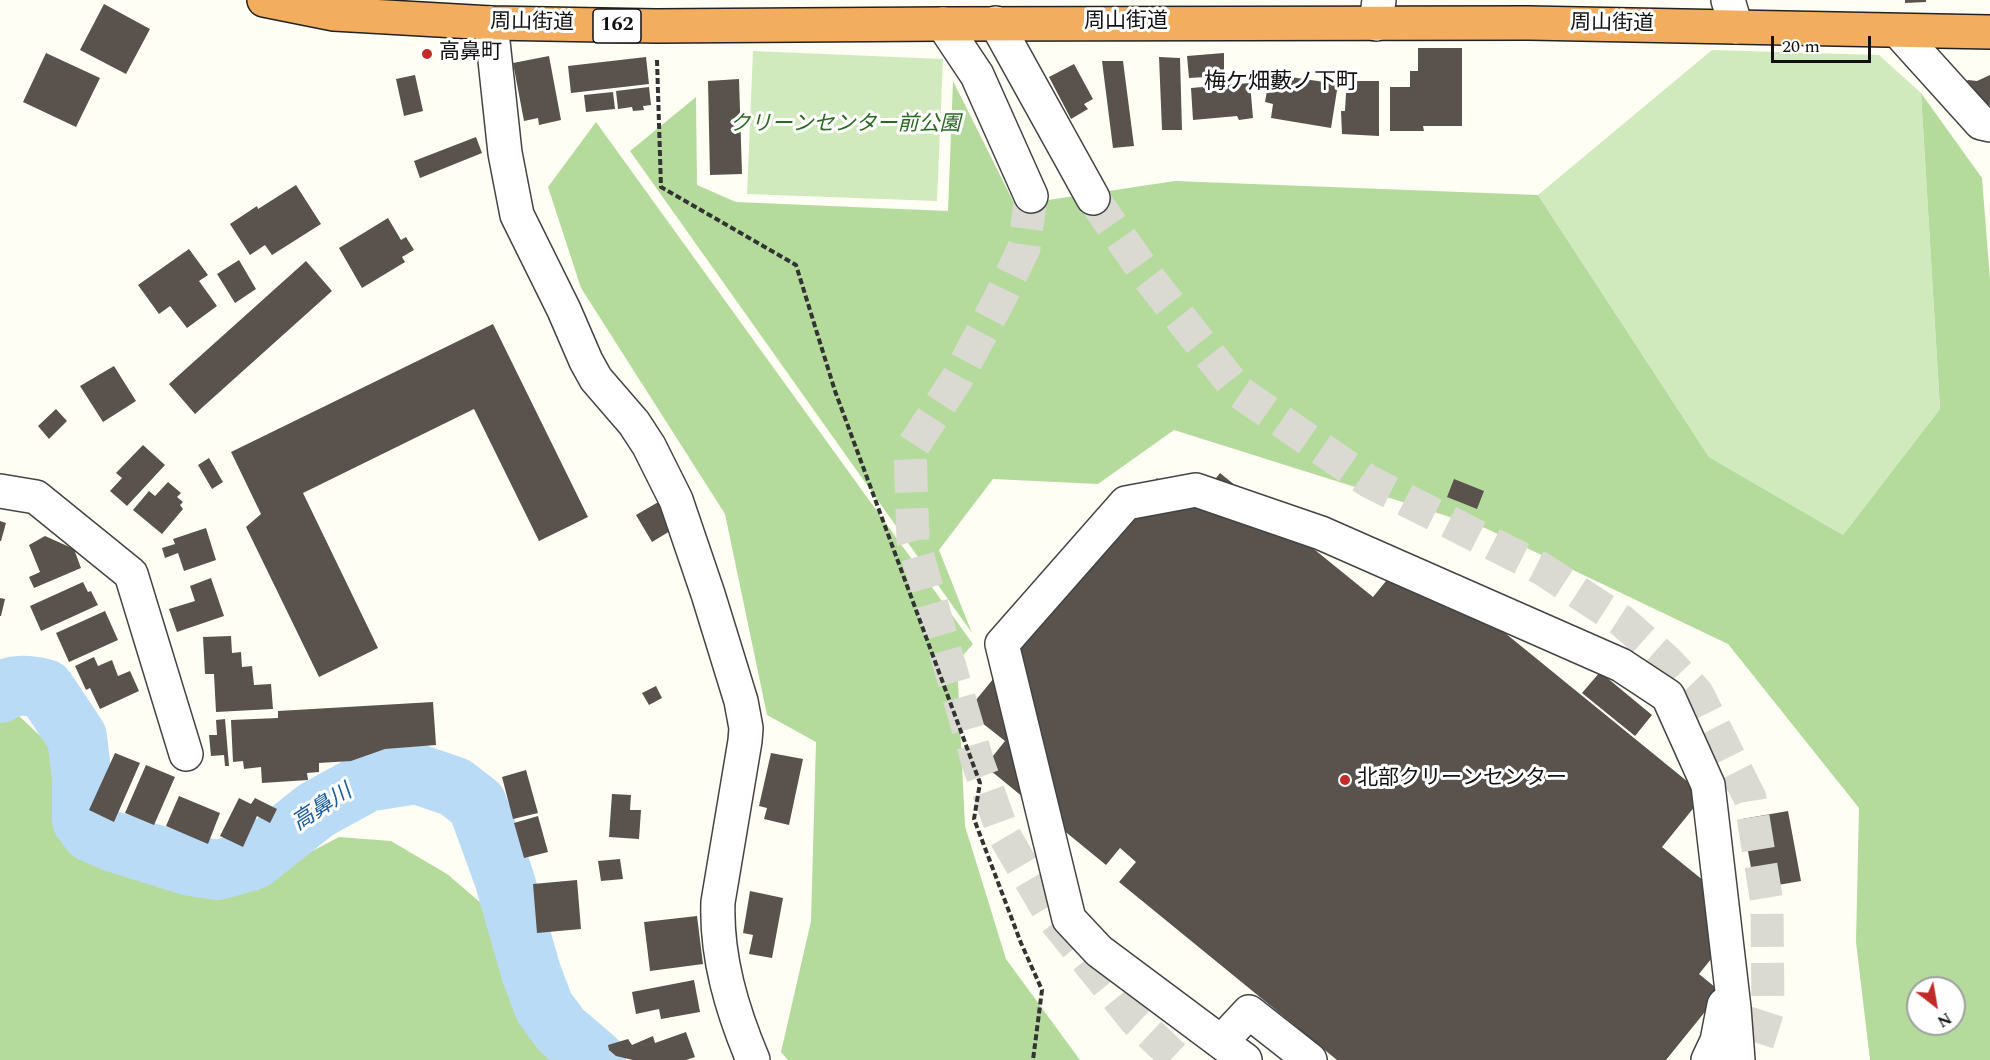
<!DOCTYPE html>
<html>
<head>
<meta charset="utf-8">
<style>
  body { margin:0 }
  #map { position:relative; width:1990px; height:1060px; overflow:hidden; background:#fffef4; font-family:Spectral,serif }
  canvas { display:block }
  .north { position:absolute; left:1906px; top:976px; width:60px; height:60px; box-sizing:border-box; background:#fff; border:2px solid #a0a0a0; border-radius:50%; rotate:149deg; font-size:16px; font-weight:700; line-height:24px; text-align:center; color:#111 }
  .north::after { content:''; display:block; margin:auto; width:21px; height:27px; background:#c12c28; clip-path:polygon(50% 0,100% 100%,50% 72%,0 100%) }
  .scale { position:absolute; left:1771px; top:36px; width:100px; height:27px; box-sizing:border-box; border:3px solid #111; border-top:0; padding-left:8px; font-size:18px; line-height:21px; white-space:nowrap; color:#111; -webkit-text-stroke:4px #fff; paint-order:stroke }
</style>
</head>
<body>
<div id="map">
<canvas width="1990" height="1060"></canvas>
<div class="north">N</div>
<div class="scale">20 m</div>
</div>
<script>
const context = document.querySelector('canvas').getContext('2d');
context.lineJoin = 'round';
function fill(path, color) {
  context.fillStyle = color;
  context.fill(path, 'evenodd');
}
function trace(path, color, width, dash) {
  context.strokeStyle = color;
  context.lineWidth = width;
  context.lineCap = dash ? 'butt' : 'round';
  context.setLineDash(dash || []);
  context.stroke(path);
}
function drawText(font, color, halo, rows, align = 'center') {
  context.font = font + ' Spectral,"Noto Sans JP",serif';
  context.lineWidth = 6;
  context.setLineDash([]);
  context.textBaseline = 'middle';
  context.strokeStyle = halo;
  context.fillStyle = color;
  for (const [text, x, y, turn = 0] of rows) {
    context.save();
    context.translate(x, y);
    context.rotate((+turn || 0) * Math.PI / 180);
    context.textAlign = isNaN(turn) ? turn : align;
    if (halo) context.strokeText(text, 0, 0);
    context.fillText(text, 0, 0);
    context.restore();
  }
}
const green = new Path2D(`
  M1712,50L1879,55L1921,93L1940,409L1843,535L1709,457L1538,195Z
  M753,51L943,59L937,201L747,194Z`);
const forest = new Path2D(`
  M953,81L1015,205L1175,181L1538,195L1709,457L1843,535L1940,409L1921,93L1982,178L1990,280V1060H1870L1856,942L1859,808L1728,644L1485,528L1174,430L1098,484L993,479L939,550L972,633L630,151L696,97L697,185L736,202L948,211ZM1918,988H1954V1024H1918Z
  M596,122L973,644L957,662L965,826L1006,959L1080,1060H788L781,1052L811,921L816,742L767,715L725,514L581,288L548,187Z
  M16,713L56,751L88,848L212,890L276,870L339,837L391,841L447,874L481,903L553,1060H0V722Z`);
const river = new Path2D(`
  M0,693C13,683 29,685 45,689L77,737L82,779V820L91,832L111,841L191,866L218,870L253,860L316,810L367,782L417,774L455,787L477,804L504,878L531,972L544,1007L561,1030L596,1060`);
const building = new Path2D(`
  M1905,0H1926V2L1905,3Z
  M104,4L150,29L126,74L80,50Z
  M1418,48H1462V126H1423L1424,131H1390V87H1410V71H1418Z
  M46,53L100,78L76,127L23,102Z
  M1224,53V76L1189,78L1187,56Z
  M549,56L561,120L539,125L538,118L524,121L513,63Z
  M646,57L649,84L571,93L568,66Z
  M1159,57L1180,58L1182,130H1162Z
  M1102,61H1123L1134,146L1113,148Z
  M1074,64L1093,99L1084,104L1088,109L1071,119L1049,77Z
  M1270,74L1338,84L1331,128L1271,118L1273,104L1265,102Z
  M415,75L423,111L404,116L396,79Z
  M1990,75V105L1982,104L1965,82L1968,80L1977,81Z
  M739,79L742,174L710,175L708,81Z
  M1353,81H1379V136L1342,134L1341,111H1345L1346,93L1352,92Z
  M1250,83L1253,118L1239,120L1237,116L1193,120L1191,88Z
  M649,87L651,105L643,106L644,110L633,111L632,107L618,109L616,91Z
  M613,92L615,109L586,112L584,95Z
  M476,137L482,153L420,178L414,161Z
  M296,185L321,224L272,255L265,245L250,255L230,224L257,206L258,209Z
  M388,218L401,240L406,237L414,250L402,257L405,262L362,288L339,248Z
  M189,249L208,275L199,281L217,306L187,328L170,306L159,314L138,285Z
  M239,260L256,289L235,303L217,274Z
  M306,261L332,291L195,414L169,384Z
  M493,324L588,517L539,541L474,409L303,493L378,648L319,677L246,527L261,514L231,452Z
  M114,366L136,401L103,422L80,386Z
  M56,409L67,421L49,439L38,426Z
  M143,445L165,465L127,506L110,491L122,478L116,473Z
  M209,458L223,482L212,489L198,465Z
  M1220,473L1373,597L1408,554L1704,795L1662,847L1725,898L1706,921L1728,938L1699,974L1721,992L1666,1060H1337L1119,882L1136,862L1120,848L1106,865L985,766L1005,741L967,711L1157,478L1193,507Z
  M1454,479L1484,491L1477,509L1447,497Z
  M168,482L181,493L177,497L183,502L180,505L183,509L162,534L133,510L149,491L155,496Z
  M660,501L675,528L652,542L636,515Z
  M0,521L6,523L1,541H0Z
  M206,528L216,560L184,571L178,553L165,558L162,548L175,544L173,539Z
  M45,536L74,549L81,568L34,588L29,577L40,572L29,545Z
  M211,578L224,616L177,632L169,609L195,601L190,586Z
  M83,582L88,592L91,591L98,605L41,631L30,606Z
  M0,598L5,599L1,616H0Z
  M105,611L118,640L69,662L56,633Z
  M231,636L232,653L241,652L242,667L252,666L254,685L271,684L273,709L216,712L214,674H205L203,637Z
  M94,657L98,666L112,660L118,676L130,671L139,691L100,709L90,688L86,690L75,666Z
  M1600,672L1652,715L1635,736L1582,693Z
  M656,686L662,698L649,705L642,693Z
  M433,702L436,745L385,749L351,761L319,763V772L307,773L308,780L262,783L261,767L244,769L243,761L233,762L231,720L278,718V711Z
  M225,719L229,766H225L224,755L211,756L209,735H217L216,720Z
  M115,753L140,763L114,822L89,810Z
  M771,753L803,759L789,825L764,819L767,808L759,806Z
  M146,765L175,777L154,825L125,813Z
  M526,770L538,813L513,819L502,777Z
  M612,794L631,795L630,810H641L639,839L609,837Z
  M179,796L220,813L208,844L166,826Z
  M239,798L251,804L255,798L277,809L270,823L257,816L243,847L220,836Z
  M1788,811L1801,881L1755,889L1742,819Z
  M538,816L548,852L524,858L514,823Z
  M620,859L623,879L601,881L598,861Z
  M577,880L581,929L537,933L533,884Z
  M750,891L783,898L772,958L749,954L753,935L743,933Z
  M697,916L703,964L650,971L644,922Z
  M694,980L700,1012L661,1019L659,1009L636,1014L632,992Z
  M686,1032L695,1057L686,1060H633L616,1056L609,1050L608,1045L628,1039L632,1045L653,1036L655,1043Z`);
const minorTunnel = new Path2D(`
  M1031,196L1024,248L999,300L958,377L910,451L913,540L978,763L1004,835L1052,917L1135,1020L1178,1060
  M1093,198L1148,277L1239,392L1368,481L1542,569L1622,621L1667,661L1697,693L1750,798L1767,903L1768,1010L1752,1060`);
const path = new Path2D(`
  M657,60L661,187L796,265L835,391L980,783L974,819L1021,943L1042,990L1033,1060`);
const minor = new Path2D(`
  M1728,0L1736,27
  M491,23L505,153L517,215L564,310L586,361L596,379L634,423L649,446L676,500L708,594L741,701L746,728L745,741L718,902C716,957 732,1010 753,1060
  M996,23L1093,198
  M943,24L977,75L1031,196
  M1376,24L1379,0
  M1898,31L1981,123L1990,125
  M0,491L36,497L131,574L186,754
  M1221,1042L1249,1012L1310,1060
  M1245,1060L1099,951L1069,919L1002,644L1126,503L1196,490L1321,533L1621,665L1668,696L1708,785L1734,1008L1738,1060
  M1708,1060L1717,1041L1724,1005`);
const highway = new Path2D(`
  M264,0L334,14L491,23L656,26L943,24L1529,23L1990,32`);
const markers = [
  [427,54,6,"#c12c28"],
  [1345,780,6,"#c12c28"]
];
const shields = [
  [617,26,48]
];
const shieldNames = [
  ["162",617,26]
];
const streetNames = [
  ["周山街道",1126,23],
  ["周山街道",532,24,1],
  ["周山街道",1612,25,1]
];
const poiNames = [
  ["高鼻町",439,54],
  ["北部クリーンセンター",1357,780]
];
const parkNames = [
  ["クリーンセンター前公園",845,126]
];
const neighbourhoodNames = [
  ["梅ケ畑藪ノ下町",1281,84]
];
const waterNames = [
  ["高鼻川",323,809,-33]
];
fill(green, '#d1eabd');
fill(forest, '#b4db9c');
trace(river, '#b9dbf6', 60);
fill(building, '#59524d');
trace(minorTunnel, '#dbdad2', 33, [33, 16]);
trace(minor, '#444', 36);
trace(highway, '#222', 36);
trace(path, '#333', 4, [6, 3]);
trace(minor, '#fff', 33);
trace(highway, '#f3ad5e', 33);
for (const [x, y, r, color] of markers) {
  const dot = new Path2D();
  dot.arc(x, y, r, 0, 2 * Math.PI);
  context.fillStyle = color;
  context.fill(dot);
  trace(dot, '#fff', 2);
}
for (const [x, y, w] of shields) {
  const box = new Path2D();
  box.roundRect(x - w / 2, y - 17, w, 34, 4.5);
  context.fillStyle = '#fff';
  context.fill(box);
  trace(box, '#111', 1.5);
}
drawText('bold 20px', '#111', null, shieldNames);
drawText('21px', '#111', '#fff', streetNames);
drawText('21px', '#111', '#fff', poiNames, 'left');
drawText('italic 21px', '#2a6920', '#fff', parkNames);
drawText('22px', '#111', '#fff', neighbourhoodNames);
drawText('italic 22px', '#195da3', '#fff', waterNames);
</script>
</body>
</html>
